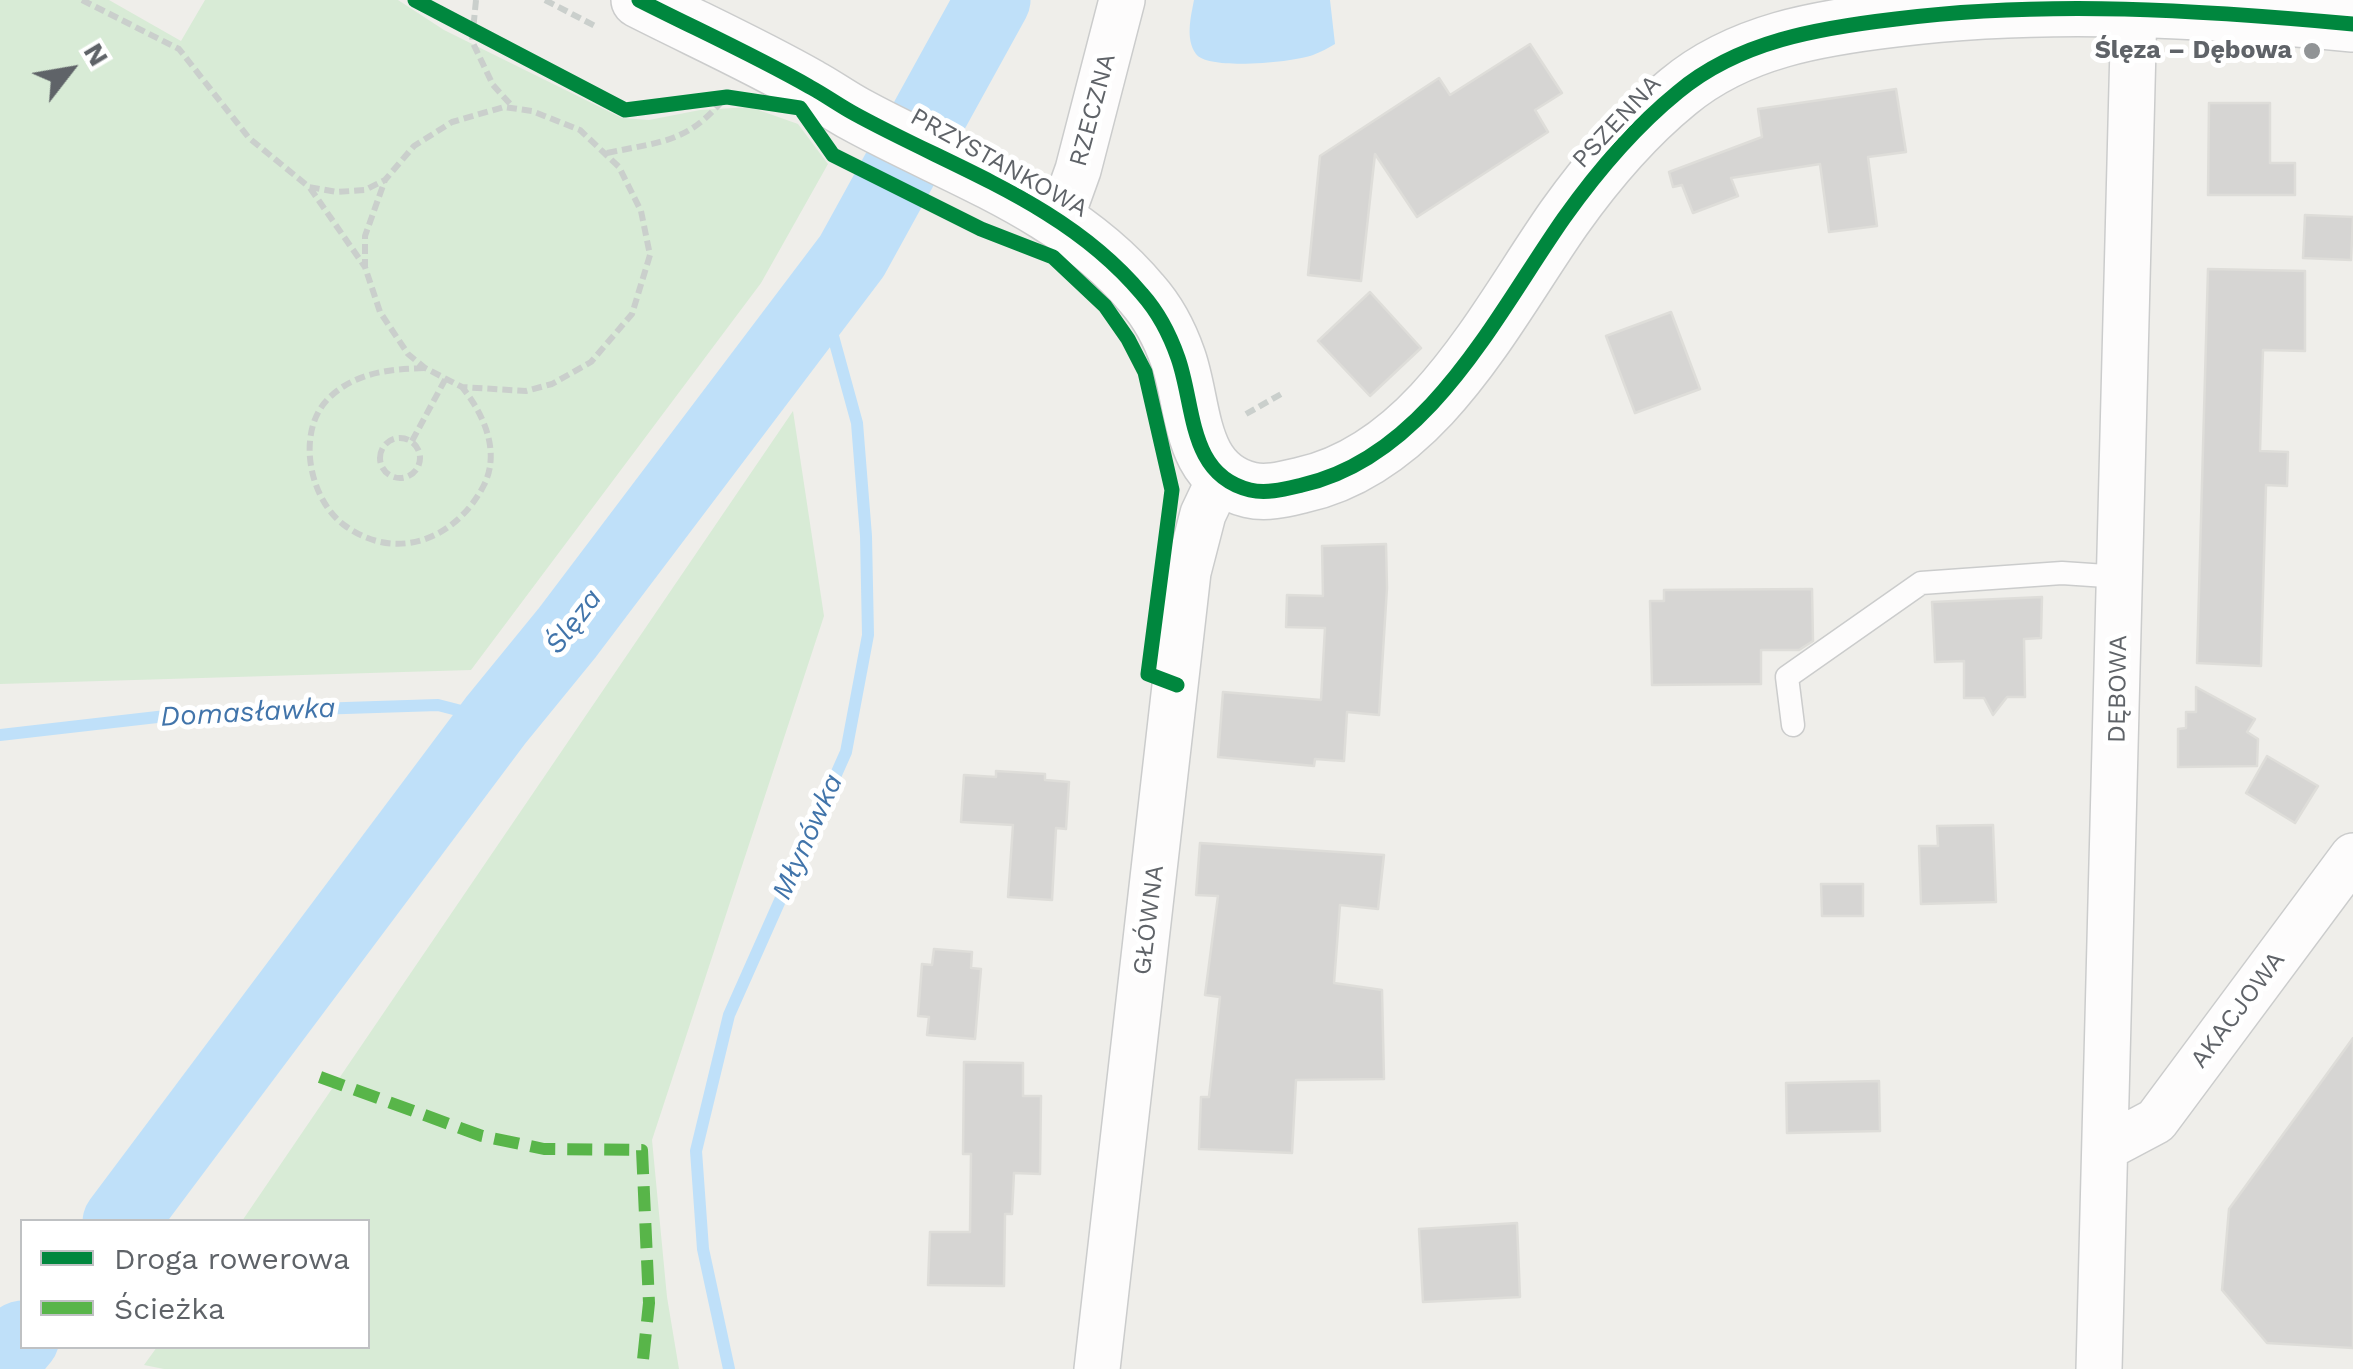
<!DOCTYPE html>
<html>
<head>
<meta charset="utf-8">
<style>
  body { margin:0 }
  #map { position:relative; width:2353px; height:1369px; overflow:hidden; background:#efeeea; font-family:"Work Sans",sans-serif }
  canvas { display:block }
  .legend { position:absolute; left:20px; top:1219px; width:350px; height:130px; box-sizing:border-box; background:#fff; border:2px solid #bfc1c3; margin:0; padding:12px 18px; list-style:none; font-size:30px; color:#5f6368 }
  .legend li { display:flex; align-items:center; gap:20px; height:50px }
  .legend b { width:50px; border:2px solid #bfc1c3 }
  .north { position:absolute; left:20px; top:20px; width:100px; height:100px; -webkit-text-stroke:8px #fff; paint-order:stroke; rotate:59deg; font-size:28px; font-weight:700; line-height:40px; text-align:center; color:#5f6368 }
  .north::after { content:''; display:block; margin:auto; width:35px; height:45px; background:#5f6368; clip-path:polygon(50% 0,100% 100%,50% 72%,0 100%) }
</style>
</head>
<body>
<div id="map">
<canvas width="2353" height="1369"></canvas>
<ul class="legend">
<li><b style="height:12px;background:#00873e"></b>Droga rowerowa</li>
<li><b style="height:12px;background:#58b549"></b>Ścieżka</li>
</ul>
<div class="north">N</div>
</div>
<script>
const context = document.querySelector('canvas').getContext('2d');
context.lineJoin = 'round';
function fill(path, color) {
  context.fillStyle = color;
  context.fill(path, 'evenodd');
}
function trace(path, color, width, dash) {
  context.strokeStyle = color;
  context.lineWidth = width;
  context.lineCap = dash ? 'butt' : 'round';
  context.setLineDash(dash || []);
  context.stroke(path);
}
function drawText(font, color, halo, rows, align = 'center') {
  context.font = font + ' "Work Sans",sans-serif';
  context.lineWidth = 10;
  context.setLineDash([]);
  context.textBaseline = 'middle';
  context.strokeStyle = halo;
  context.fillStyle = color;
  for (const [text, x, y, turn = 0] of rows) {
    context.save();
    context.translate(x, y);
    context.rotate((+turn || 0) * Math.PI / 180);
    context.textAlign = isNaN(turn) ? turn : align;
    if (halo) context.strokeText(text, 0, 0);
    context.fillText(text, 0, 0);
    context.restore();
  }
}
const green = new Path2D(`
  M0,0H109L181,41L205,0H398L444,30L622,118L649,120L700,110L750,107L798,124L828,164L761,283L471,670L0,684Z
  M793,411L824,616L652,1140L667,1297L679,1369H164L144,1365L157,1347L368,1346V1222L242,1221Z`);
const water = new Path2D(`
  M1194,0H1330L1335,44C1328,48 1321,52 1313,55C1295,62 1208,71 1196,54C1185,39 1191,16 1194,0Z`);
const stream = new Path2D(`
  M0,735L192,713L438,705L496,720
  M729,1369L703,1249L696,1151L729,1015L846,752L868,635L866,536L857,423L822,296`);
const river = new Path2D(`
  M120,1222L496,720L567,633L852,256L993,0
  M0,1365L22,1338`);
const building = new Path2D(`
  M1530,44L1562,93L1535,110L1548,132L1417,217L1375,154L1361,281L1308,275L1320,156L1439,78L1450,95Z
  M1896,89L1906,152L1868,157L1877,226L1829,232L1820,164L1731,178L1738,196L1693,213L1682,185L1673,187L1669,172L1762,137L1758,109Z
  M2209,103H2270V163H2295V195H2208Z
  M2305,215L2353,217L2351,260L2303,258Z
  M2208,269L2305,271V351L2263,350L2260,451L2288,452L2287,486L2266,485L2261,666L2197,663Z
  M1370,292L1421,348L1370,396L1318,341Z
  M1671,312L1700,389L1635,413L1606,336Z
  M1386,544L1387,588L1379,715L1347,712L1344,761L1315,759L1314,766L1218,757L1223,692L1321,700L1325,628L1286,627L1287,595L1323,596L1322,546Z
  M1812,589L1813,641L1799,650H1761V684L1652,685L1650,601H1664V590Z
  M2042,597L2041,638L2024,639L2025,697H2007L1993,715L1984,698H1964V661L1935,662L1932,602Z
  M2196,687L2255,719L2247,732L2258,739L2257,766L2178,767V729L2186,728V712H2196Z
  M2267,756L2318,786L2295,823L2246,793Z
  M996,771L1045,774V780L1069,782L1066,829L1056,828L1052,900L1008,897L1013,825L961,822L964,775L996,777Z
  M1993,825L1996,902L1921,904L1919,846H1938L1937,826Z
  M1200,843L1384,855L1378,909L1340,905L1334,983L1382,990L1384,1079L1296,1080L1292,1153L1199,1149L1201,1097H1209L1220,997L1205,995L1218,896L1196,895Z
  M1821,884H1863V916H1822Z
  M934,949L972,952L971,968L981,969L975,1039L927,1035L929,1017L918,1016L922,964L932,965Z
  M2353,1038V1348L2267,1343L2222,1290L2229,1209Z
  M964,1062L1023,1063V1096H1041L1040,1174L1014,1173L1012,1214H1005L1004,1286L928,1285L930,1232H970L971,1154H963Z
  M1879,1081L1880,1131L1787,1133L1786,1083Z
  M1517,1223L1520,1297L1423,1302L1419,1229Z`);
const path = new Path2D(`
  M82,0L179,49L249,138L309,187L337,192L365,190L385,180L414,146L452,122L504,107L532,111L580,130L619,167L641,211L650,255L632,314L591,362L552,384L526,391L462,387L425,368L408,354L380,312L365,267V236L385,180
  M476,0L472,41L493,85L512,106
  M545,0L597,27
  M607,153C663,141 689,143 727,95
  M310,188L365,267
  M424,368C391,369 357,372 331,396C295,428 308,498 344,525C397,564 457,538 484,485C501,451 483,413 462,387
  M1246,414L1283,393
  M380 458a20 20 0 1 1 40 0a20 20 0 1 1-40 0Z
  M412,441L446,378`);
const service = new Path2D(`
  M1793,725L1787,677L1921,583L2062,573L2121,577`);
const minor = new Path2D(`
  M1060,220L1078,170L1122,0
  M2107,1147L2156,1121L2353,856
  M1097,1369L1188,572L1203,514L1221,476
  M2099,1369L2134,8`);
const tertiary = new Path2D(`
  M639,0C696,29 754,55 810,87C825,95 840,106 855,114C955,169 1067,204 1142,294C1158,312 1170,335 1178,358C1195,406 1188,475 1250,490C1267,494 1285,489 1302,485C1428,457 1496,315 1564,218C1596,173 1635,127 1678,92C1739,41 1819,28 1896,19C2049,0 2200,10 2353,24`);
const quiet = new Path2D(`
  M320,1077L482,1136L544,1149L642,1150L649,1303L642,1369`);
const cycleway = new Path2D(`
  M415,0L625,110L727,97L800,108L833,155L981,229L1053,257L1105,306L1128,339L1145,372L1172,490L1148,674L1177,685
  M639,0C696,29 754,55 810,87C825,95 840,106 855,114C955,169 1067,204 1142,294C1158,312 1170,335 1178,358C1195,406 1188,475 1250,490C1267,494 1285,489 1302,485C1428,457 1496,315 1564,218C1596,173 1635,127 1678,92C1739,41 1819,28 1896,19C2049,0 2200,10 2353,24`);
const markers = [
  [2312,51,10,"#919496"]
];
const poiNames = [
  ["Ślęza – Dębowa",2292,51]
];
const streetNames = [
  ["RZECZNA",1093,110,-75],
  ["PSZENNA",1617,122,-47],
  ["PRZYSTANKOWA",999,163,29],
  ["DĘBOWA",2118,689,-89],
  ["GŁÓWNA",1149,920,-83],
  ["AKACJOWA",2238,1010,-53]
];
const waterNames = [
  ["Ślęza",574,622,-53],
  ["Domasławka",248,713,-3],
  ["Młynówka",808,837,-66]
];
fill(green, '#d8ebd6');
fill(water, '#bfe0f9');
trace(stream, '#bfe0f9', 12);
trace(river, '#bfe0f9', 75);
fill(building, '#d6d5d3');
trace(building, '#deddd9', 2.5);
trace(service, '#cbcccc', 25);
trace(minor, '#cbcccc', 48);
trace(tertiary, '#cbcccc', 58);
trace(path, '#cacfcc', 6, [10, 5]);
trace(service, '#fdfcfc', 22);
trace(minor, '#fdfcfc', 45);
trace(tertiary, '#fdfcfc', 55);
trace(quiet, '#58b549', 12, [25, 12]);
trace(cycleway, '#00873e', 15);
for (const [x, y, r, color] of markers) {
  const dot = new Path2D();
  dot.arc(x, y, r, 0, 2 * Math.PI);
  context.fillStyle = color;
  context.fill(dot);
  trace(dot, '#fff', 4);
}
drawText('bold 25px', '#5f6368', '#fff', poiNames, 'right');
drawText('25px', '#5f6368', '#fff', streetNames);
drawText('italic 28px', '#4174aa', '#fff', waterNames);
</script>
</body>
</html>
